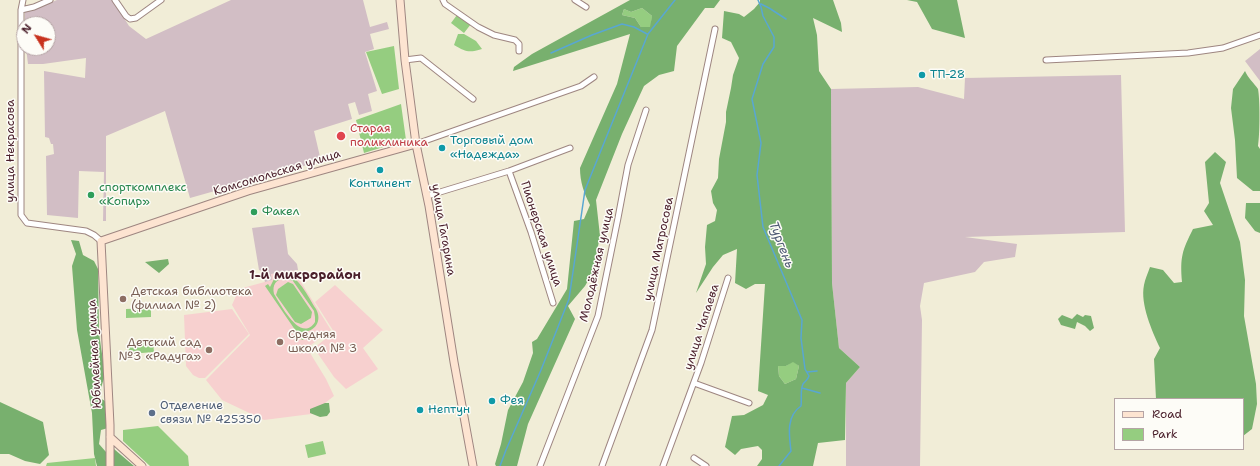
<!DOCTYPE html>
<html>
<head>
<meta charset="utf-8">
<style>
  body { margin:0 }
  #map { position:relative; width:1260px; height:466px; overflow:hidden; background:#f1edd7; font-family:"Shantell Sans",sans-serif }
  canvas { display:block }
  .legend { position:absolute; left:1114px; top:398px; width:130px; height:52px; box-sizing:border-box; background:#fdfcf7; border:1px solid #b5a4a5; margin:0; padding:5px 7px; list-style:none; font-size:12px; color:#4a1f2b }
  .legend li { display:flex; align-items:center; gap:8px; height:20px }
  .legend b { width:20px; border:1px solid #b5a4a5 }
  .north { position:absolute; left:16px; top:16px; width:40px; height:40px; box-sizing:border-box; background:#fdfcf7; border:1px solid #b5a4a5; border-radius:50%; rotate:307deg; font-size:11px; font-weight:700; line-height:16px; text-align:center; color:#4a1f2b }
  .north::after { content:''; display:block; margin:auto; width:14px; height:18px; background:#c8321e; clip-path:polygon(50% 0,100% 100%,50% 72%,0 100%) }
</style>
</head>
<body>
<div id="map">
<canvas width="1260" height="466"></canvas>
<ul class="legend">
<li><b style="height:5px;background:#fde4d1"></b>Road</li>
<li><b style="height:11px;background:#95cd80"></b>Park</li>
</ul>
<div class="north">N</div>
</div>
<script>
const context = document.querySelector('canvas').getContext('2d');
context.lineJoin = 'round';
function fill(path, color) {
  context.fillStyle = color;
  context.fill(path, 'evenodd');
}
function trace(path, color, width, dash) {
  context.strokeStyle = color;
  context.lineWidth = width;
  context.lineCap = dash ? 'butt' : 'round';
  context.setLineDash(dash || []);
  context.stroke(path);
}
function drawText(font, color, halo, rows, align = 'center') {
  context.font = font + ' "Shantell Sans",sans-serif';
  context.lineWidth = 3;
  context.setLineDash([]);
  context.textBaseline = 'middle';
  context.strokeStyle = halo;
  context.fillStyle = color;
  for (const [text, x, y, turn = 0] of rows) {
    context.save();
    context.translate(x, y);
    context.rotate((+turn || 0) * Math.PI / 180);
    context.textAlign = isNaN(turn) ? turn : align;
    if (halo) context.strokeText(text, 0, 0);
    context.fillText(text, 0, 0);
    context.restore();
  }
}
const built = new Path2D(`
  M294,271L331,330L307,348L326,379L334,396L325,403L319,413L264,420L222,400L206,380L250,335L232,305L239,289L272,280L271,274Z
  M335,285L383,330L363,348L378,369L346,389L334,377L314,348L334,332L315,302Z
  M232,309L249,334L205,378H199L193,375L186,366L184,315Z`);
const industrial = new Path2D(`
  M57,0H113L129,26L146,39L231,0H363L370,27L387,22L389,29L370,34L374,49L365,52L377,91L368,94L372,111L359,115L355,102L348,104L352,119L314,131L321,161L190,198L165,111L106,136V221H103L104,172L79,171L78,218L47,215L46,156L54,154L53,144H51L49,138L45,137L44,71L85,78L86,58L43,64H28L26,48H48V24H25V12L33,10Z
  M1260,49V81L1245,61Z
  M1121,75L1125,232L965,237L1017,244L1015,257L984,262L975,272L924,283L920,306L922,320L920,466H846V383L860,367L839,348L832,283L831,89L918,87L964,99L965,78Z
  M284,224L288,254L297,264L298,270L271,274L272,280L265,282L262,271L259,270L252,228Z`);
const green = new Path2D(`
  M642,8L652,16L651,27H641L635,18L622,15L624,9L631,12Z
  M457,15L471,24L464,33L451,23Z
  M464,34L476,41L482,49C469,53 466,52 454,45L458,34Z
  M394,46L399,89L382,94L366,52Z
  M401,104L406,140L364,153L356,120Z
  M282,274C298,273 308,297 316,309C323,322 314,333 300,332L305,339L302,340L265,286L268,284L270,287L274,279ZM285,278L293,281L314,311L315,317V322C301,344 281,305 274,294C272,285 276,279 285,278Z
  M288,282L293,284L312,312L311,318L301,324L295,322L276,295L278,289Z
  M151,308V317L126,318V309Z
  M153,342L154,352L129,354L128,343Z
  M793,361L799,366L796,379L785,384L779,376L778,366H786Z
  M158,426L188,456L189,466H150L123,441V430Z
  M323,441L326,454L308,458L305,445Z
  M95,458L96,466H46L47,463Z`);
const forest = new Path2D(`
  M630,0H720L714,8H705L677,46L674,71L659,75L644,86L622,134L596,200L600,236L593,272L585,286L568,306L575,319L528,424L517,466H496L495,464L501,444L508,410L523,382L533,353L532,342L537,339L567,289L574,221L584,219L590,205C584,193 580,182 580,168L617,84L630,34L513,71L514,67L532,54ZM642,8L652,16L650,27H641L635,18L622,15L624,9L631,12Z
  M760,0H833L841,23L842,32L813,18L817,35L819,71L831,89L832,283L839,348L860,367L846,383L845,440L818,443L813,466H757L762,459V450L758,446L741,449L735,455L725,447L732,416L744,415L763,405L768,395L758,391L765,284H755L746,289L735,283L737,249L723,255L713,267L696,293L706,264L705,247L707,225L715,221L717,210L713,203L711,191L718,178L719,159L726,122V112L731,88L733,75L739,58L731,42L722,38L724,11L739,14L744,17L754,9L760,2ZM793,362L799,366L796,379L785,384L779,376L778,366H786Z
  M907,0H957L965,38L932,29L917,2Z
  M1245,71C1248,78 1254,83 1258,89C1260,99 1260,134 1258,146L1260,149V191H1253L1237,178L1235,140L1231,108L1233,89Z
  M1215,152L1226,162L1220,183L1240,242L1245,280L1244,316L1256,384L1257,404L1252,429L1243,436V399H1156L1154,359L1160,348C1152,331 1140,304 1144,285C1145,279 1148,273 1150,267L1163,270L1174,283L1182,282C1180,257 1182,251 1193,229L1213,225L1204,211L1209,203L1205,162Z
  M1246,203H1260V233L1255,231L1245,218Z
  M71,240L79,241L83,255L94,261L98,269L99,333L105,375L101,388L100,398L105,401L108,428L101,430L99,444L106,452V466H97L94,454L92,413L77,330L72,266L76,254Z
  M168,259L169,264L159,273L145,262Z
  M1077,314L1083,317L1085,315L1091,316L1094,328L1090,331L1085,326L1077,322L1075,329L1061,325L1058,319L1062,315L1072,319Z
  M0,402L43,422L49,455L40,464L25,461L9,454H0Z
  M325,403H329L330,412L327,416L320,417L310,413V409Z
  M114,449L134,466H114Z`);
const stream = new Path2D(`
  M758,0L761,7L763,16L774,37V47L763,64L752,99L761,143L757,175L763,227L802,320L801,338L805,369L809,376C808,380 805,381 803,384C800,390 802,399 801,406C786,416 789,435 791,451L779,466
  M761,4L769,8L786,19
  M551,53L592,35L622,24L634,27L647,34
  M807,372L817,371
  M802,388L820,393
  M500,466L506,450L541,370L569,299L585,190L648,34L675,0`);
const street = new Path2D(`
  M23,0L21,10V215L27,223L86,231L94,235L101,241
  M115,0L126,16L130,19L136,18L161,0
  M443,0L445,4L478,27L494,35L515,40L519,44V51
  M575,0L586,7
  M21,10L34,7L50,0
  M405,60L421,58L473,99
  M1046,60L1188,53L1223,48L1260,35
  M416,144L581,86L594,77
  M509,171L531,232L553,303
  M427,196L509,171L570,148
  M694,383L749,403
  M694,458L706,466
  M540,466L598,316L618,218L628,165L646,110
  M602,466L652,330L715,29
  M663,466L701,363L728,278`);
const secondary = new Path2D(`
  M400,0L405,60L416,144L429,206L454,362L473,466
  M110,437L142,466
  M110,466V425L101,241L248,191L416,144`);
const markers = [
  [922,75,4,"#0f9aa8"],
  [341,136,5,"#e0444e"],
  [442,148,4,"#0f9aa8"],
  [380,170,4,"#0f9aa8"],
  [91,195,4,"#2e9e5b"],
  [254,212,4,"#2e9e5b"],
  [123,299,4,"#8d6e63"],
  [280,342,4,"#8d6e63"],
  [209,350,4,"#8d6e63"],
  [492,401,4,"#0f9aa8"],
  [420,410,4,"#0f9aa8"],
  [152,413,4,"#5c6f8a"]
];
const cultureNames = [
  ["ТП-28",930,75],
  ["Торговый дом",450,141],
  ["«Надежда»",450,155],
  ["Континент",380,184,"center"],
  ["Фея",500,401],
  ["Нептун",428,410]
];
const healthNames = [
  ["Старая",350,129],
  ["поликлиника",350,143]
];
const streetNames = [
  ["улица Некрасова",11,151,-90],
  ["Комсомольская улица",277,173,-17],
  ["улица Гагарина",443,230,80],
  ["Пионерская улица",541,234,72],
  ["улица Матросова",659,249,-78],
  ["Молодёжная улица",597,265,-77],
  ["улица Чапаева",702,327,-72],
  ["Юбилейная улица",95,354,-93]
];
const leisureNames = [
  ["спорткомплекс",99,188],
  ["«Копир»",99,202],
  ["Факел",262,212]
];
const educationNames = [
  ["Детская библиотека",131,292],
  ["(филиал № 2)",131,306],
  ["Средняя",288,335],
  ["школа № 3",288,349],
  ["Детский сад",201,343,"right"],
  ["№3 «Радуга»",201,357,"right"]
];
const serviceNames = [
  ["Отделение",160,406],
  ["связи № 425350",160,420]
];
const waterNames = [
  ["Тургень",781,245,69]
];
const neighbourhoodNames = [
  ["1-й микрорайон",305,276]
];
fill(built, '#f7d0cf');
fill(industrial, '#d2bec5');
fill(green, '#95cd80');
fill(forest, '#78b06e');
trace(stream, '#59a7d2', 1.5);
trace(street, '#9e8681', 7);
trace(secondary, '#9e8681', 9);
trace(street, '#fff', 5);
trace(secondary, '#fde4d1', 7);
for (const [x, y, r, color] of markers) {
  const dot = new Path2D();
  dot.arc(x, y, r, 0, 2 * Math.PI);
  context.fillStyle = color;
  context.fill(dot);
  trace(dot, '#fdfcf7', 1.5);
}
drawText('12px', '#0d838f', '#fdfcf7', cultureNames, 'left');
drawText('12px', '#be3a42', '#fdfcf7', healthNames, 'left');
drawText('12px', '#4a1f2b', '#fdfcf7', streetNames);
drawText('12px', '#27864d', '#fdfcf7', leisureNames, 'left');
drawText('12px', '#785e54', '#fdfcf7', educationNames, 'left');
drawText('12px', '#4e5e75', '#fdfcf7', serviceNames, 'left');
drawText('italic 13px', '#515c76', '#fdfcf7', waterNames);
drawText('bold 13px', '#4a1f2b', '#fdfcf7', neighbourhoodNames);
</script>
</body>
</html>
